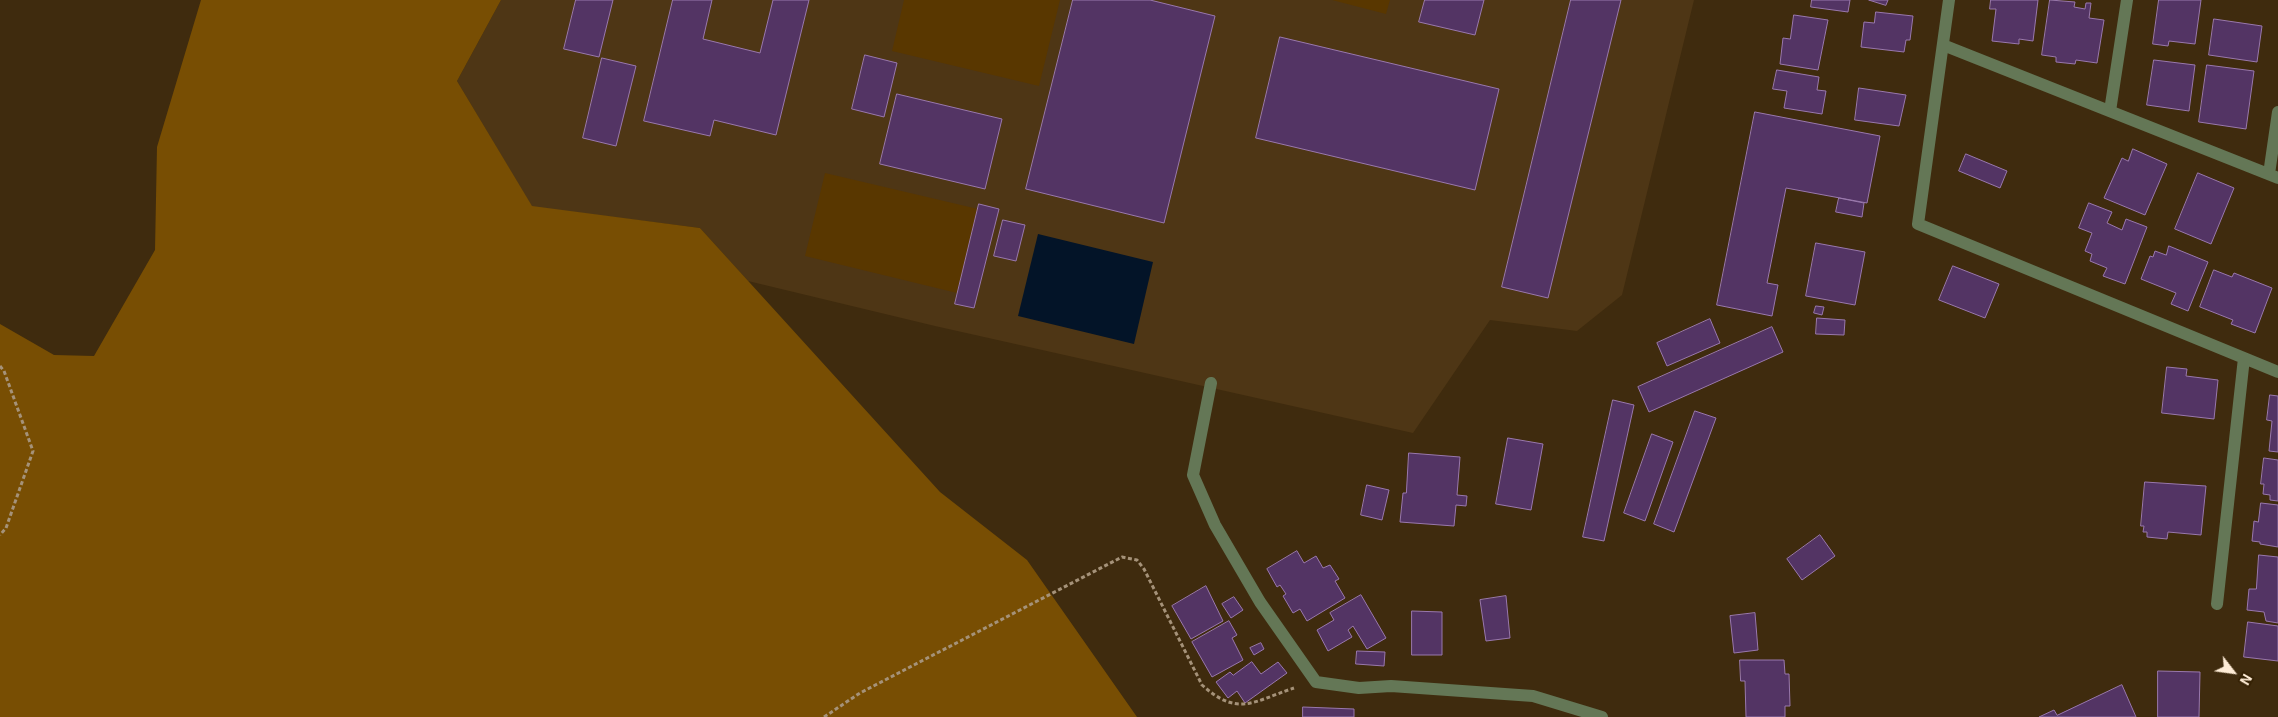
<!DOCTYPE html>
<html>
<head>
<meta charset="utf-8">
<style>
  body { margin:0 }
  #map { position:relative; width:2278px; height:717px; overflow:hidden; background:#3f2b0e; font-family:"Exo 2",sans-serif }
  canvas { display:block }
  .north { position:absolute; left:2208px; top:647px; width:50px; height:50px; -webkit-text-stroke:4px #352104; paint-order:stroke; rotate:120deg; font-size:14px; font-weight:700; line-height:20px; text-align:center; color:#feecd6 }
  .north::after { content:''; display:block; margin:auto; width:18px; height:22px; background:#feecd6; clip-path:polygon(50% 0,100% 100%,50% 72%,0 100%) }
</style>
</head>
<body>
<div id="map">
<canvas width="2278" height="717"></canvas>
<div class="north">N</div>
</div>
<script>
const context = document.querySelector('canvas').getContext('2d');
context.lineJoin = 'round';
function fill(path, color) {
  context.fillStyle = color;
  context.fill(path, 'evenodd');
}
function trace(path, color, width, dash) {
  context.strokeStyle = color;
  context.lineWidth = width;
  context.lineCap = dash ? 'butt' : 'round';
  context.setLineDash(dash || []);
  context.stroke(path);
}
const built = new Path2D(`
  M501,0H1694L1622,295L1577,331L1490,320L1413,433L935,326L748,281L700,228L532,207L457,81Z`);
const green = new Path2D(`
  M904,0H1060L1039,86L892,51Z
  M1332,0H1390L1386,14Z
  M825,173L978,209L957,293L805,256Z`);
const forest = new Path2D(`
  M201,0H501L457,81L532,206L700,228L940,492L1027,560L1137,717H0V324L54,355L94,356L155,250L157,147Z`);
const water = new Path2D(`
  M1038,234L1153,262L1134,344L1018,316Z`);
const building = new Path2D(`
  M576,0H613L599,57L564,49Z
  M673,0H712L703,39L760,53L773,0H809L776,135L714,120L710,136L644,121Z
  M1073,0H1150L1215,16L1164,223L1026,189Z
  M1425,0H1484L1475,35L1419,22Z
  M1571,0H1621L1548,298L1502,287Z
  M1812,0H1850L1848,12L1811,7Z
  M1869,0H1888L1886,5Z
  M1991,0H2038L2033,41L2019,39V44L1992,41L1996,9H1990Z
  M2050,0L2075,2L2074,7L2085,9L2086,3H2091L2089,18L2104,20L2097,63L2076,60L2075,64L2056,62V57L2042,55Z
  M2159,0H2201L2195,44L2169,41L2168,46L2153,44Z
  M1876,12L1913,16L1910,40H1906L1904,52L1861,47L1864,22L1874,23Z
  M1794,15L1828,20L1818,70L1780,64L1783,38L1790,39Z
  M2214,19L2262,26L2257,62L2209,55Z
  M1280,37L1499,89L1475,190L1256,138Z
  M865,55L897,63L884,117L852,109Z
  M602,58L636,66L616,146L583,138Z
  M2154,60L2195,65L2189,111L2147,105Z
  M2207,65L2254,71L2246,129L2199,122Z
  M1777,70L1819,77L1817,90L1826,91L1822,114L1784,108L1787,91L1773,89Z
  M1859,88L1906,95L1899,126L1855,120Z
  M897,94L1002,119L985,189L880,164Z
  M1755,112L1880,136L1867,203L1786,188L1767,283L1778,285L1772,316L1717,305Z
  M2133,149L2167,164L2145,215L2104,198L2122,158L2128,161Z
  M1966,154L2007,171L2000,188L1959,171Z
  M2198,173L2234,188L2211,244L2175,229Z
  M1839,198L1864,203L1862,217L1836,212Z
  M2089,203L2112,212L2107,223L2122,230L2126,219L2147,227L2125,284L2103,276L2107,268L2090,261L2092,254L2085,251L2092,233L2079,228Z
  M979,204L999,209L974,308L955,304Z
  M1003,220L1025,225L1016,261L994,256Z
  M1816,243L1865,252L1855,305L1806,296Z
  M2169,246L2208,262L2188,311L2171,304L2176,293L2141,279L2150,256L2153,257L2155,251L2166,255Z
  M1953,266L1999,284L1985,318L1939,300Z
  M2214,270L2232,277L2234,273L2272,288L2255,333L2231,324L2233,320L2200,307Z
  M1816,306L1824,307L1822,315L1814,313Z
  M1817,318L1845,320L1844,335L1816,334Z
  M1710,319L1720,343L1667,366L1657,343Z
  M1772,327L1783,352L1649,412L1638,387Z
  M2167,367L2187,369L2186,376L2218,380L2214,419L2162,413Z
  M2270,395L2278,396V452L2269,451L2272,421L2267,420Z
  M1613,400L1634,405L1604,541L1583,537Z
  M1695,411L1716,418L1674,532L1654,524Z
  M1652,434L1673,442L1645,521L1624,513Z
  M1508,438L1543,444L1531,510L1496,504Z
  M1409,453L1460,457L1457,495L1467,496L1466,506L1456,505L1454,526L1400,522L1403,493H1406Z
  M2264,458L2278,460V501L2270,500V495L2263,494L2264,484H2261Z
  M2145,482L2206,486L2201,535L2168,532L2167,539L2147,537V532H2143L2144,526H2141Z
  M1367,485L1389,490L1382,520L1361,515Z
  M2261,503L2278,505V547L2260,544V542L2252,541L2254,521L2258,522Z
  M1820,535L1835,556L1802,580L1787,559Z
  M1297,551L1304,563L1316,556L1323,568L1330,565L1339,579L1335,581L1345,598L1307,621L1300,609L1293,613L1283,596L1286,594L1280,585L1277,587L1267,569Z
  M2259,555L2278,557V623L2266,621L2264,612L2247,610L2249,589H2256Z
  M1206,586L1223,621L1191,639L1172,606Z
  M1361,595L1386,638L1367,649L1353,626L1348,630L1352,637L1328,651L1317,630L1334,620L1330,613Z
  M1506,596L1510,638L1486,641L1480,600Z
  M1234,597L1243,610L1231,618L1222,604Z
  M1412,611L1442,612V655H1412Z
  M1755,613L1758,650L1734,653L1730,616Z
  M1229,621L1237,635L1232,638L1243,660L1212,677L1192,642Z
  M2248,622L2278,626V661L2244,657Z
  M1261,643L1264,649L1254,655L1250,648Z
  M1357,651L1385,652L1384,666L1356,664Z
  M1740,660H1784L1785,674H1789L1790,706H1785V717H1746L1745,681H1741Z
  M1252,662L1261,674L1278,662L1287,673L1245,703L1237,691L1228,698L1216,682L1230,672L1233,675Z
  M2158,671L2200,672L2199,717H2158Z
  M2122,685L2136,717H2039L2054,710L2057,715Z
  M1303,707L1354,709V717H1303Z`);
const path = new Path2D(`
  M0,366L4,371L33,451L6,528L0,535
  M824,717L860,693L1122,557L1137,560L1144,569L1202,685C1238,717 1252,702 1294,688`);
const minor = new Path2D(`
  M1949,0L1918,224L2278,372
  M1943,45L2278,178
  M2110,111L2127,0
  M2269,174L2278,112
  M1211,383L1193,475L1215,525L1260,602L1316,682L1359,688L1391,686L1533,696L1602,717
  M2217,604L2244,358`);
fill(built, '#4e3615');
fill(green, '#593700');
fill(forest, '#784e03');
fill(water, '#031428');
fill(building, '#533464');
trace(building, '#9978ad', 1);
trace(path, '#a59279', 3, [4, 2.5]);
trace(minor, '#647756', 12);
</script>
</body>
</html>
